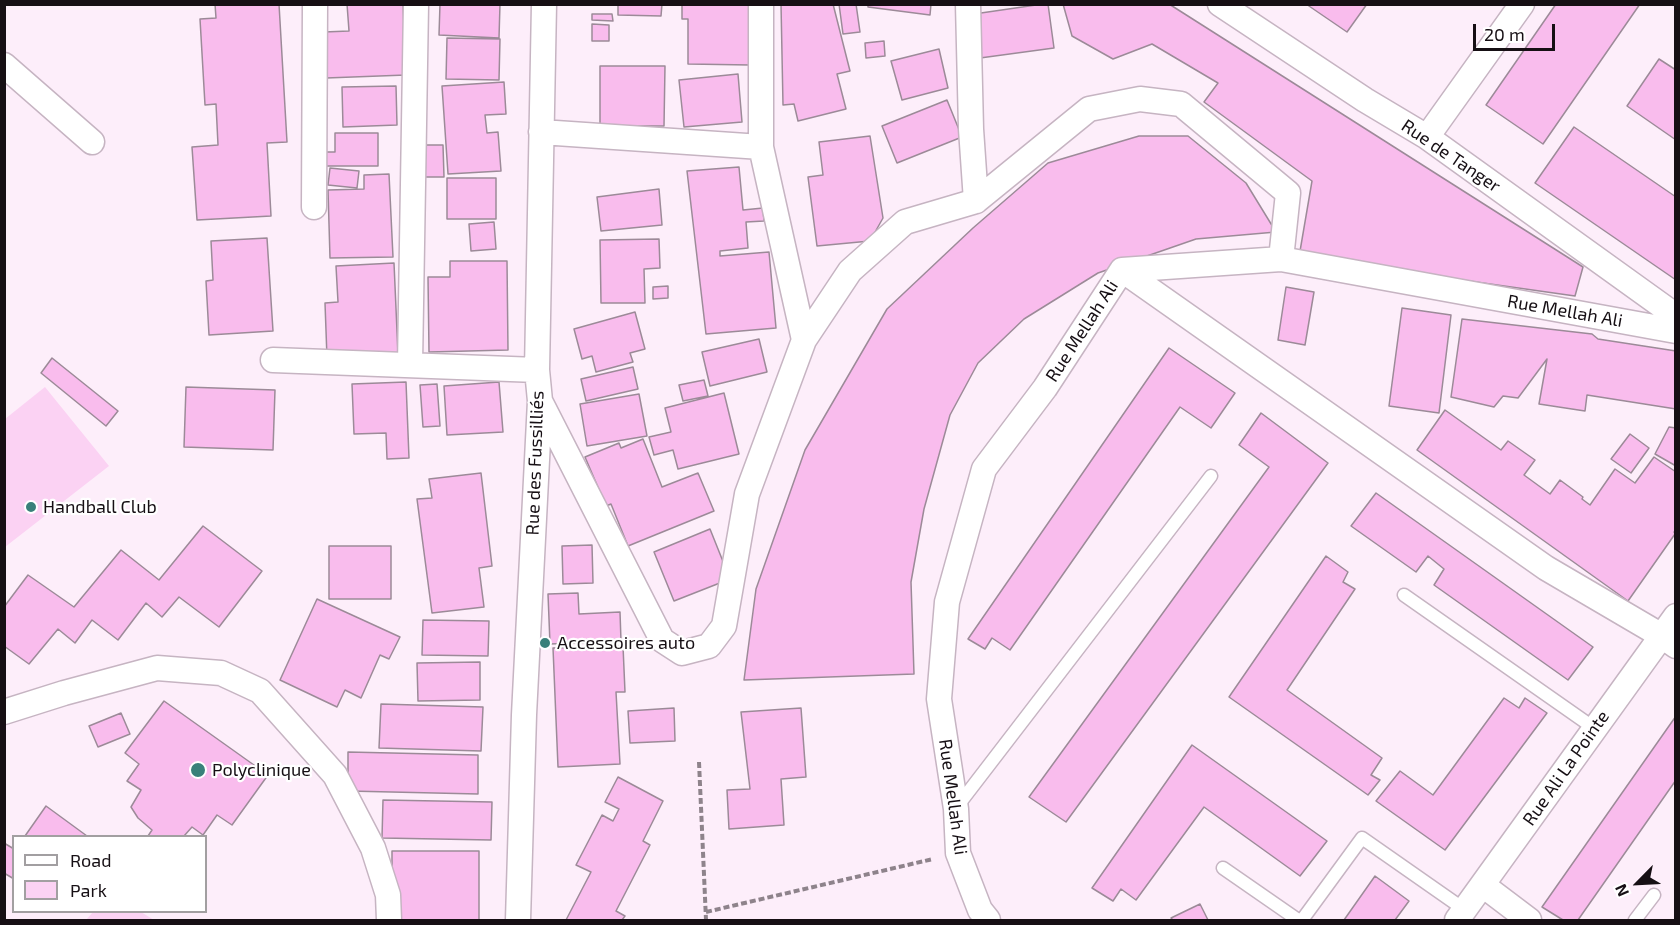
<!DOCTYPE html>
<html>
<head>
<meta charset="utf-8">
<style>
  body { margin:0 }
  #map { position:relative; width:1680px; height:925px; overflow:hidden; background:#fdeefa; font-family:"Exo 2",sans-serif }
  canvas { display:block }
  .frame { position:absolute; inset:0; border:6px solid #160f14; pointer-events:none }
  .legend { position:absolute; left:12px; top:835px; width:195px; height:78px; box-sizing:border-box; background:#fff; border:2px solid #a29fa1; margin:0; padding:8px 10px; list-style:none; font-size:18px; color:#160f14 }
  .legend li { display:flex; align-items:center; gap:12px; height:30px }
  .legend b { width:30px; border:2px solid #a29fa1 }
  .north { position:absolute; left:1608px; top:853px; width:60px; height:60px; -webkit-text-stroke:4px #fff; paint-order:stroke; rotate:246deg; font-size:16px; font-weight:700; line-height:24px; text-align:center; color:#160f14 }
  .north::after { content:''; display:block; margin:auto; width:21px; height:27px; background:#160f14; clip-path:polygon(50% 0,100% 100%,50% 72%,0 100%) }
  .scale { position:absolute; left:1473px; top:24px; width:82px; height:27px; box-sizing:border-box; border:3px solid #160f14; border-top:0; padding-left:8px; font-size:18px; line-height:21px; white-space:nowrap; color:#160f14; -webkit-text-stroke:4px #fff; paint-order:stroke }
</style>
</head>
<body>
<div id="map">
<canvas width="1680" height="925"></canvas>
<div class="frame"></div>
<ul class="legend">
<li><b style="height:8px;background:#fff"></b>Road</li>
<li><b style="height:16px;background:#fbd2f3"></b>Park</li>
</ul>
<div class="north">N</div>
<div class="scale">20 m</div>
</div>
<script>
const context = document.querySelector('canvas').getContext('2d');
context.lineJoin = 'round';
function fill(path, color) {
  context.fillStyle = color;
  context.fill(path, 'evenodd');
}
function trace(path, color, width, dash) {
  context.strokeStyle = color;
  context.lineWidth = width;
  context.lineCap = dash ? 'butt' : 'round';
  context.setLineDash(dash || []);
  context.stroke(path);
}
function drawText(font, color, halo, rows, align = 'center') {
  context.font = font + ' "Exo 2",sans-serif';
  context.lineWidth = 4.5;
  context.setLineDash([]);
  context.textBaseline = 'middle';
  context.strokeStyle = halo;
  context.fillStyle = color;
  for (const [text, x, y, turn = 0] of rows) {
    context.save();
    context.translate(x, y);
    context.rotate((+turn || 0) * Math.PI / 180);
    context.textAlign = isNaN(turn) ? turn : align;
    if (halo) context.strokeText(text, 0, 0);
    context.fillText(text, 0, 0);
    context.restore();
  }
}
const green = new Path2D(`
  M45,387L109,466L5,547V419Z
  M93,912H141L154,920H86Z`);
const building = new Path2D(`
  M215,4H279L287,142L267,143L271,216L197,220L192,147L218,145L216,104L205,105L200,19L216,18Z
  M347,4H403L406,75L326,78L324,32L349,31Z
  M440,4H500L499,38L439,35Z
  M618,4H662L661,16L618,15Z
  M682,4H751L750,65L688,64V19H682Z
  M781,4H833L850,71L837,74L846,109L798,121L794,104L783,105Z
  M839,4H856L860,32L843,34Z
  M868,4H931L930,15L868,7Z
  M1043,4H1048L1054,48L980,58L974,14Z
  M1063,4H1169L1583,267L1575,296L1299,257L1312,181L1204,102L1218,83L1152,44L1113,59L1072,36Z
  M1306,4H1367L1347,32Z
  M1556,4H1640L1543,144L1486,105Z
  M592,14H612L613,21L592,20Z
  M592,24L609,25V41H592Z
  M447,38L500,39L499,80L446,79Z
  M884,41L885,56L866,58L865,43Z
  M939,49L948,88L902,100L891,61Z
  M1659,59L1676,70V140L1627,106Z
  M600,66H665L664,126H600Z
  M738,74L742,122L684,127L679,80Z
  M504,82L506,114L485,115L487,133L498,132L501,171L448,174L442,86Z
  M396,86L397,125L343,127L342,87Z
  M947,100L962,137L897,163L882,126Z
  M1574,127L1676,197V280L1535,183Z
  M335,133H378V166H315V152H335Z
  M870,136L883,218L870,241L817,246L808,177L823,175L819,142Z
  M1139,136H1188L1246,183L1276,232L1196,239L1098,273L1024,319L978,363L950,415L924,509L911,582L914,674L744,680L756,589L805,450L887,309L973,228L1048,163Z
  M418,145H443L444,177H419Z
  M739,167L743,210L763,208L764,221L746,222L748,248L720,251V256L769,252L776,328L706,334L687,171Z
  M330,168L359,171L357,188L328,185Z
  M389,174L393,257L330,258L328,190L364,189V175Z
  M447,178H496V219H447Z
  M659,189L662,225L601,231L597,197Z
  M494,222L496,249L471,251L469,224Z
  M267,238L273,331L209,335L206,281L213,280L211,241Z
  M659,239L660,268L644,269L645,303H601L600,240Z
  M450,261H507L508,350L429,352L428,277H450Z
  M394,263L398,354L327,358L325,303L338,302L336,266Z
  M668,286V298L653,299V287Z
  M1286,287L1314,292L1305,345L1278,340Z
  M1402,308L1451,315L1439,413L1389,406Z
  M635,312L645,349L630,353L633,362L596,372L592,356L582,359L574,329Z
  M1462,319L1592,334L1598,339L1676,351V409L1587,395L1585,411L1539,404L1547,359L1518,398L1503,396L1494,407L1451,397Z
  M759,339L767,372L710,386L702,352Z
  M1169,348L1235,393L1211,428L1180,407L1010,650L992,638L985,649L968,639Z
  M52,358L118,411L106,426L41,373Z
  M633,367L638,389L586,401L581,379Z
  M704,380L708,396L683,401L679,385Z
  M406,382L409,458L387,459L386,433L354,434L352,384Z
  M499,382L503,432L447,435L444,386Z
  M437,384L440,426L423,427L420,385Z
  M186,387L275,390L273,450L184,447Z
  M724,393L739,454L678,469L673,450L654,455L649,437L671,432L665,408Z
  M639,394L647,436L587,446L580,404Z
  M1445,410L1501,450L1508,441L1535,460L1524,475L1550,494L1560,480L1583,497L1582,499L1590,505L1615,469L1635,483L1654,457L1676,472V530L1674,532L1675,534L1628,601L1417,450Z
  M1261,413L1328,463L1066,822L1029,797L1269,467L1239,445Z
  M1669,427L1676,428V466L1655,454Z
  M1630,434L1649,448L1631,473L1611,459Z
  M643,439L662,487L698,473L714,511L628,546L611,504L606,506L585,457L619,443L621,448Z
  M481,473L492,566L479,568L484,607L432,613L417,499L432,498L429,479Z
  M1376,493L1593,647L1568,680L1434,585L1444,569L1428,556L1416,572L1351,526Z
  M203,526L262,571L219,627L179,597L162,617L146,603L118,640L92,620L75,643L58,629L29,664L4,646V607L28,575L74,607L121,550L159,580Z
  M710,529L730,579L674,601L654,552Z
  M592,545L593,583L563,584L562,546Z
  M329,546H391V599H329Z
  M1326,556L1348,572L1343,582L1355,589L1287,690L1382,758L1371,775L1380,780L1368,795L1229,697Z
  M578,593L579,614L620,612L621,641L550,644L548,594Z
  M317,599L400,637L389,659L380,655L361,698L345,690L337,707L280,680Z
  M423,620L489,621L488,656L422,655Z
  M623,646L625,692H616L620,764L558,767L553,648Z
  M480,662V700L418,701L417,663Z
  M1504,698L1519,708L1525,698L1547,713L1445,850L1376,801L1400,771L1433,795Z
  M164,701L268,775L232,825L217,815L203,835L192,827L184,836H148L152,830L138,818L131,807L141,790L127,781L139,764L125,753Z
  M381,704L483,707L481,751L379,748Z
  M674,708L675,741L630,743L628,711Z
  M801,708L806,777L781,779L784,825L729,829L727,790L750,789L741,712Z
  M121,713L130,734L98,747L89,726Z
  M1676,716V780L1578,920H1563L1542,907Z
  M1192,745L1327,841L1300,876L1204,807L1136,900L1121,889L1113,901L1092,888Z
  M348,752L478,755V794L348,791Z
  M618,777L663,801L643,841L650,845L616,911L625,916L622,920H566L591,872L576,865L602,815L613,821L619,809L605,802Z
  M383,800L492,802L491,840L382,838Z
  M46,806L87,836H25Z
  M4,843L14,849V879L4,873Z
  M392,851H479V920H392Z
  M1375,876L1409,901L1395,920H1344Z
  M1200,904L1208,920H1173L1171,918Z`);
const path = new Path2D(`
  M699,762L706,920
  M706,912L933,859`);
const service = new Path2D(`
  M1404,595L1594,728
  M956,808L1211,476
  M1223,868L1298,920
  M1302,920L1362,838L1465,910
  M1635,920L1654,895`);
const minor = new Path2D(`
  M761,4V147L804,340
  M968,4L971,129L976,201
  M1220,4L1365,100L1427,137L1676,316
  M4,65L92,142
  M541,132L761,147
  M1427,137L1522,4
  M314,207L315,4
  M1122,270L1546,568L1662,636L1676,646
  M273,360L537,370
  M410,364L416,4
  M540,401L662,640L682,653L709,646L724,626L747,494L804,340L850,271L905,222L976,201L1089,109L1140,99L1181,104L1288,193L1281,259
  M4,712L64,693L157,668L221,673L260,691L335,775L373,848L388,895L389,920
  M1484,886L1529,920
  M518,920L524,715L540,401L537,370L544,4
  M988,920L980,910L958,853L956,809L939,699L947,602L984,469L1045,388L1122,270L1281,259L1676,331
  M1457,920L1676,616`);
const markers = [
  [31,507,6,"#39807a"],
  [545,643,6,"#39807a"],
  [198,770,8,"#39807a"]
];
const streetNames = [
  ["Rue de Tanger",1451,156,34],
  ["Rue Mellah Ali",1565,311,10],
  ["Rue Mellah Ali",1082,331,-57],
  ["Rue des Fussilliés",535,463,-88],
  ["Rue Ali La Pointe",1566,768,-55],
  ["Rue Mellah Ali",953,797,82]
];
const poiNames = [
  ["Handball Club",43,507],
  ["Accessoires auto",557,643],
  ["Polyclinique",212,770]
];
fill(green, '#fbd2f3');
fill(building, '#f9bced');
trace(building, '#9c8a98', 1.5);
trace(service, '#c6b4c2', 15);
trace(minor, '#c6b4c2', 27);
trace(path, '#8e838b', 4, [6, 3]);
trace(service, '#fff', 12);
trace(minor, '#fff', 24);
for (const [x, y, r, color] of markers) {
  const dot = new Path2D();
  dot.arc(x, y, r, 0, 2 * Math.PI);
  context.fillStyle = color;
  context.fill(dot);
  trace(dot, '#fff', 2);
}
drawText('18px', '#160f14', '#fff', streetNames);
drawText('18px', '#160f14', '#fff', poiNames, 'left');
</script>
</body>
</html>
